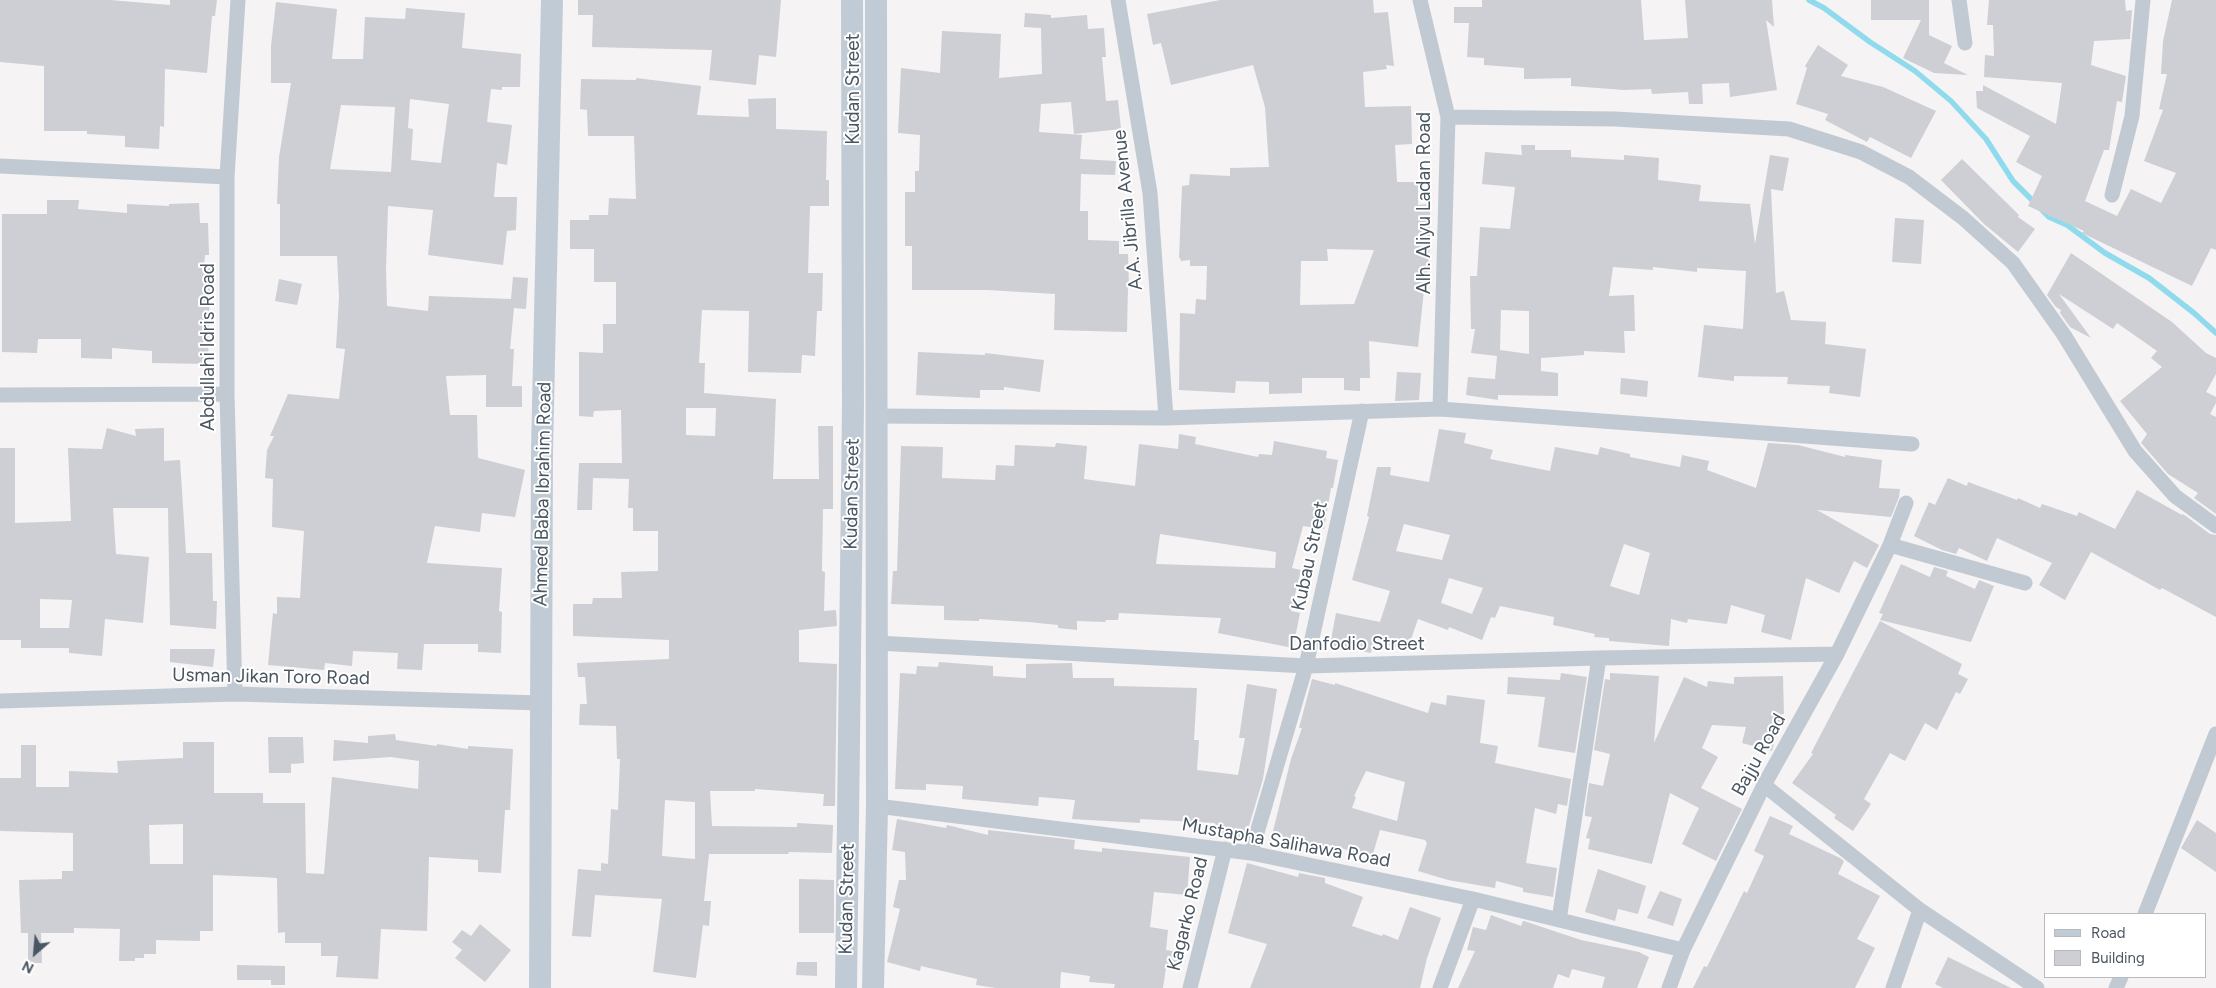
<!DOCTYPE html>
<html>
<head>
<meta charset="utf-8">
<style>
  body { margin:0 }
  #map { position:relative; width:2216px; height:988px; overflow:hidden; background:#f5f3f3; font-family:Figtree,sans-serif }
  canvas { display:block }
  .legend { position:absolute; left:2044px; top:913px; width:162px; height:65px; box-sizing:border-box; background:#fff; border:1px solid #b7bbc0; margin:0; padding:6px 9px; list-style:none; font-size:15px; color:#4a5661 }
  .legend li { display:flex; align-items:center; gap:10px; height:25px }
  .legend b { width:25px; border:1px solid #b7bbc0 }
  .north { position:absolute; left:10px; top:928px; width:50px; height:50px; -webkit-text-stroke:4px #fff; paint-order:stroke; rotate:207deg; font-size:14px; font-weight:700; line-height:20px; text-align:center; color:#4a5661 }
  .north::after { content:''; display:block; margin:auto; width:18px; height:22px; background:#4a5661; clip-path:polygon(50% 0,100% 100%,50% 72%,0 100%) }
</style>
</head>
<body>
<div id="map">
<canvas width="2216" height="988"></canvas>
<ul class="legend">
<li><b style="height:6px;background:#c1cbd6"></b>Road</li>
<li><b style="height:14px;background:#cdcfd5"></b>Building</li>
</ul>
<div class="north">N</div>
</div>
<script>
const context = document.querySelector('canvas').getContext('2d');
context.lineJoin = 'round';
function trace(path, color, width, dash) {
  context.strokeStyle = color;
  context.lineWidth = width;
  context.lineCap = dash ? 'butt' : 'round';
  context.setLineDash(dash || []);
  context.stroke(path);
}
function fill(path, color) {
  context.fillStyle = color;
  context.fill(path, 'evenodd');
}
function drawText(font, color, halo, rows, align = 'center') {
  context.font = font + ' Figtree,sans-serif';
  context.lineWidth = 4;
  context.setLineDash([]);
  context.textBaseline = 'middle';
  context.strokeStyle = halo;
  context.fillStyle = color;
  for (const [text, x, y, turn = 0] of rows) {
    context.save();
    context.translate(x, y);
    context.rotate((+turn || 0) * Math.PI / 180);
    context.textAlign = isNaN(turn) ? turn : align;
    if (halo) context.strokeText(text, 0, 0);
    context.fillText(text, 0, 0);
    context.restore();
  }
}
const stream = new Path2D(`
  M1809,0L1824,8L1870,42L1915,71L1951,101L1986,139L2013,181L2049,217L2067,225L2105,253L2149,278L2194,313L2216,333`);
const building = new Path2D(`
  M0,0H110L170,5V0H217L215,16H212L207,73L165,69L164,127L160,126L159,149L125,147V136L87,134V131H44V66L0,62Z
  M578,0H781L776,57L759,55L756,85L709,80L712,50L592,47L593,15H578Z
  M1220,0H1373L1374,13L1388,12L1394,66L1386,65L1387,69L1363,72L1365,107L1411,106L1412,144L1395,145L1397,182H1418V205L1430,204V243L1426,290H1424L1418,347L1369,341L1370,378H1360V391L1344,390V378H1302V393L1269,394V382L1236,381L1235,393L1179,390L1180,313L1195,314L1196,299L1206,300L1207,266H1190V260L1181,261L1180,258H1179L1182,186L1189,185L1190,174L1230,176V168L1269,167L1265,107L1253,65L1171,85L1161,43L1153,45L1147,14ZM1327,249L1374,250L1354,304L1300,305L1301,261H1328Z
  M1482,0H1641L1644,40L1688,38L1685,0H1772L1774,27L1766,20L1777,90L1730,97L1729,83L1702,84L1703,104H1689L1688,92L1652,94L1651,89L1624,90L1571,86V78L1524,79V68L1484,65V58L1467,57L1469,23H1454V7H1482Z
  M1871,0H1929V35L1952,46L1944,63L1968,75L1934,73L1903,58L1921,20H1871Z
  M1989,0H2125L2126,11L2132,10L2130,39L2094,41L2091,65L2126,76L2122,102L2117,101L2109,150H2104L2085,201L2117,216L2131,189L2161,203L2176,173L2144,161L2163,110L2159,109L2167,74H2161L2163,41L2172,0H2216V250L2211,248L2192,286L2082,233L2084,231L2028,206L2042,176L2016,162L2030,136L1977,108L1976,91H1983V85L2056,124L2062,83L1984,77L1985,55L1994,56L1993,25H1987Z
  M276,2L337,9L332,59H363L365,17L405,19L406,8L465,13L462,48L521,54L520,87H502V90L491,89L487,122L512,125L507,165L497,163L494,197H517L516,230L507,231L503,265L428,255L433,210L388,206L386,269L387,306L428,311L429,296L511,299L513,277L528,278L526,309L514,308L510,349H514L512,386H522V407H486V375L446,376L450,415H477L478,458L525,470L515,517L482,513L480,532L435,526L427,563L502,568L499,611L502,612L501,653L478,652V644H424L422,670L397,669L398,653L353,651L352,666L325,663L324,670L268,665L273,613L277,614V597L300,598L304,531L272,527L273,479L265,478L267,450L274,436H270L288,394L339,399L345,349L336,348L339,297L337,256H280V204H277L279,157L291,83H271V46ZM410,99L449,104L441,163L411,160L413,129L408,128ZM341,105L395,107L391,172L330,169Z
  M1025,13L1051,15V18L1087,15L1088,29L1104,28L1106,57H1102L1106,101L1118,100L1121,129L1074,134L1071,102L1041,104L1039,132L1082,135L1080,159L1116,161L1115,175L1081,174L1080,211H1088V240L1119,241V254H1128L1129,285H1128L1127,332L1054,330L1055,294L987,290H912V246H905V192H915V171H919L920,135L898,133L901,68L940,73L942,31L1001,34L999,78L1042,74L1041,28L1024,27Z
  M1818,45L1848,65L1841,76L1883,87L1936,111L1911,158L1870,137L1867,142L1825,120L1828,114L1796,104L1807,68L1805,66Z
  M636,78L701,86L697,115L749,117L748,99L776,98V129L827,131L826,180H829V206H810L808,273H823L822,311H817L815,356L802,355L801,373L748,372L749,311L702,310L699,363H705L704,393L776,399L773,479H819L818,426H833V509H823L822,571L825,572L824,611L836,610L837,626L799,630V662L837,664L835,806H823L824,794L755,789V791H710L712,826L797,827V823L833,825L832,853L789,852L788,854H709L704,901H711L709,926L703,925L696,978L653,972L662,899L595,895L591,937L572,936L578,869L601,871V863L608,864L611,809L618,810L620,759H617L616,726L579,725L580,704H587L585,677H578L577,663L669,659V640L573,636V604H592L593,598H622L621,572L658,571V531H633V508H628L629,479L593,478L592,510H577L579,463H622L621,410L594,411L593,417L579,416V352L603,353V324H616V282H594V249H570V220H589V215H608L609,198L636,199L634,136H588L587,110L580,109L581,79L636,80ZM686,408H716L715,436L686,435ZM665,800L695,802V859L662,856Z
  M1521,145H1535V150H1571V157L1624,160V155L1659,158L1658,180L1701,185L1699,201L1750,204L1755,244L1770,155L1789,158L1783,191L1771,189L1776,293L1784,291L1791,320L1826,322L1825,344L1866,349L1860,397L1829,393L1830,386L1787,384L1788,377L1734,376V381L1698,377L1704,325L1743,329L1746,271L1697,268V272L1653,267V270L1613,267L1609,296L1634,295L1635,331H1624L1625,353L1584,351V355L1541,358V371L1558,373V396L1498,395V400L1466,395L1468,377L1495,379L1497,356L1471,353L1475,329H1471L1470,276H1477L1480,227L1510,229L1515,187L1482,184L1485,152L1522,155ZM1501,310L1529,311V354L1500,350Z
  M1962,159L2019,215L2018,217L2035,229L2018,252L1984,224L1941,180Z
  M47,200H79L78,209L127,213V204L169,206V204L199,203L200,223H208L209,255H205L204,266L210,267V279L208,364L152,363V351L112,348V359L81,358V339H38L37,353L2,352V214H47Z
  M1895,218L1924,220L1921,264L1892,262Z
  M2071,253L2172,322L2206,353L2216,358V374L2206,392L2216,397V403L2210,414L2216,417V514L2194,498L2198,493L2168,474L2143,445L2141,443L2147,434L2120,401L2162,367L2151,358L2157,351L2117,323L2113,329L2059,294L2091,338L2070,327L2060,313L2061,310L2056,307L2047,295Z
  M279,279L302,284L297,305L275,301Z
  M918,352L985,355V353L1044,360L1040,392L1004,387V390H980V398L916,395Z
  M1397,372L1421,373L1419,400L1395,401Z
  M1621,378L1648,381L1647,397L1620,394Z
  M107,428L136,436L135,429L164,428V461L180,460L186,553H212L213,601H217L216,629L170,625L168,508H113L116,554L149,557L143,623L105,619L102,656L69,653V648H21V640H0V448H15V523L71,521L68,448L102,449ZM40,599L72,600L69,628H40Z
  M1439,429L1466,433L1464,443L1493,450L1490,459L1550,471L1555,447L1598,455L1600,447L1630,454V457L1680,467L1682,455L1709,461L1707,470L1756,488L1768,443L1798,445L1845,457V455L1882,460L1879,488L1900,489L1899,497L1891,517L1817,510L1879,545L1867,568L1854,561L1839,593L1806,578L1791,640L1761,632L1765,615L1731,605L1727,624L1688,619L1687,623L1671,619L1669,646L1609,641V638L1594,637L1595,634L1553,625L1554,617L1500,606L1495,618L1491,617L1482,640L1449,627L1448,630L1418,619L1407,651L1373,640L1371,653L1330,645L1336,613L1380,622L1390,591L1352,580L1369,517L1367,516L1377,467H1391L1390,475L1429,482ZM1404,524L1450,535L1442,560L1396,551ZM1624,544L1650,553L1639,595L1610,586ZM1449,578L1483,588L1472,614L1441,603Z
  M1179,434L1196,437L1195,444L1258,457L1259,454L1272,455L1274,441L1327,451L1326,458L1338,460L1333,488H1331L1324,529L1303,526L1292,568L1301,570L1291,611L1300,613L1293,648L1218,633L1221,618L1119,613L1118,620H1106L1105,622L1077,621V630L1058,628V625L1028,622L979,619V621L944,620V606L891,604L893,571H897L901,446L943,447L942,478L995,480L996,465L1014,466L1015,445L1055,447L1056,443L1087,446L1084,479L1135,486L1139,444L1178,449ZM1160,534L1276,552L1275,568L1156,564Z
  M1948,478L1967,486L1968,482L2017,500L2018,498L2040,508L2042,504L2077,516L2079,512L2115,529L2137,490L2182,515L2183,514L2210,534L2216,535V617L2162,588L2160,590L2091,552L2065,600L2039,585L2052,563L1997,538L1987,561L1959,548L1956,554L1942,550L1914,536L1929,502L1935,505Z
  M1901,564L1930,577L1934,567L1948,571L1946,576L1975,589L1979,580L1994,586L1971,642L1880,620L1883,614L1879,613Z
  M1880,621L1962,664L1958,674L1968,679L1960,694L1956,692L1937,730L1925,723L1905,761L1890,753L1864,799L1871,804L1853,831L1834,818L1836,815L1792,783L1813,754L1811,753Z
  M170,649H215L213,667L170,662Z
  M939,662L993,666V676L1024,678H1026V664L1072,663L1073,678H1114V686L1197,688L1194,740H1199L1197,770L1238,775L1245,738H1239L1247,684L1277,689L1263,779L1249,826H1247L1245,839L1214,835L1215,823L1140,819V823L1072,819L1075,800L1039,797L1038,806L962,799L963,786L926,784V790L895,789L900,673L916,674L917,666L938,667Z
  M1561,673L1587,677L1575,753L1538,747L1545,697L1507,694L1508,677L1560,680Z
  M1610,673L1659,676L1654,743L1684,677L1707,687L1708,681L1734,684V677L1783,676L1784,714H1782L1772,751L1742,743L1746,727L1712,725L1702,748L1718,757L1701,788L1742,809L1716,861L1682,844L1699,808L1670,793L1652,864L1588,849L1590,839L1586,838L1592,817L1585,816V811L1589,783L1603,786L1610,754L1594,750L1605,679L1610,680Z
  M1312,679L1335,685V683L1428,713L1431,702L1446,705L1447,695L1485,700L1480,743L1498,746L1495,763L1571,779L1567,806L1558,804L1556,814L1535,808L1526,863L1557,868L1553,897L1523,892V888L1496,881L1495,888L1448,880L1418,871L1427,843L1425,840L1380,830L1372,857L1330,845L1327,851L1299,840L1297,845L1272,835L1291,759L1302,728H1299ZM1366,771L1405,782L1397,821L1352,808L1356,797L1354,796Z
  M395,734L396,740L437,746V744L468,749V746L513,749L510,810H505L501,873L478,872V860L429,857L427,931L381,929L378,979L336,977L338,956H321V943H285V932L278,933L277,878L262,877L213,875V931H200V941L156,940V954H144V958H135V961H119L120,929L74,928V933H41L42,963H28V933H21L19,880L62,879V871H73V833L0,831V778H21V745H36V787H69V771L118,773L117,761L183,758V742H214V793H263V803H305L306,873L324,874L332,777L418,789L419,761L391,757L333,761L334,740L368,743V736ZM183,824V864H150L149,825Z
  M268,737H303L304,763L291,764V773H269Z
  M1770,816L1793,826L1789,834L1840,858L1844,861L1838,874L1880,896L1857,939L1875,948L1855,988H1693L1704,966L1707,967L1744,891L1747,893L1764,856L1754,851Z
  M897,819L946,828L947,825L988,835V830L1075,840L1074,849L1102,852V848L1190,857L1187,895L1154,892L1150,927L1168,930L1166,950L1178,952L1176,970L1166,968L1163,988H1114L1115,984L1089,982L1090,976L1061,972L1060,988H996L976,985L977,979L921,966L920,971L887,962L900,909L893,907L899,880H906L905,852L892,850Z
  M2197,820L2216,833V872L2181,848Z
  M1247,863L1298,877L1299,873L1325,878V883L1363,897L1352,926L1382,936L1383,934L1398,940L1410,907L1441,918L1427,958L1420,988H1250L1267,944L1228,933Z
  M1598,869L1646,886L1638,914L1618,909L1615,921L1585,912Z
  M799,879L834,880V933H799Z
  M1660,891L1682,899L1673,926L1647,918Z
  M1491,915L1521,926L1523,921H1524L1581,940L1639,952L1649,957L1637,988H1602L1605,977L1572,969L1569,978L1558,974L1553,988H1458L1475,951L1467,950L1473,927L1486,930Z
  M480,924L511,950L485,982L455,958L462,950L452,942L462,930L471,936Z
  M1948,957L2011,988H1943L1935,984Z
  M797,962H817V976L796,975Z
  M237,965L285,966V985H271V980H237Z`);
const street = new Path2D(`
  M1118,0L1150,193L1166,418
  M1420,0L1448,117L1440,409
  M1959,0L1965,43
  M1448,117L1615,119L1789,129L1861,152L1909,177L1963,218L2013,263L2064,335L2135,451L2175,496L2216,526
  M0,166L227,177
  M2112,195L2132,116L2143,0
  M0,395L227,394
  M876,416L1166,418L1440,409L1912,444
  M1890,545L2025,583
  M877,643L1306,666L1599,658L1837,654
  M235,694L227,394V177L238,0
  M0,701L235,694L541,703
  M1764,785L1920,910L2037,988
  M877,806L1251,853L1473,899L1683,950
  M1251,853L1306,666L1362,411
  M2145,914L2216,734
  M1559,920L1599,658
  M1190,988L1225,849
  M1440,988L1473,899
  M1669,988L1683,950L1764,785L1837,654L1890,545L1906,503
  M1893,988L1920,910
  M2116,988L2121,977`);
const secondary = new Path2D(`
  M540,988L542,451L552,0
  M846,988L853,406L852,0
  M873,988L877,806L876,0`);
const streetNames = [
  ["Kudan Street",853,89,-90],
  ["Alh. Aliyu Ladan Road",1424,203,-90],
  ["A.A. Jibrilla Avenue",1128,210,-96],
  ["Abdullahi Idris Road",208,347,-90],
  ["Ahmed Baba Ibrahim Road",543,494,-89],
  ["Kudan Street",852,494,-89],
  ["Kubau Street",1310,556,-78],
  ["Danfodio Street",1357,644],
  ["Usman Jikan Toro Road",271,677,1],
  ["Bajju Road",1759,755,-61],
  ["Mustapha Salihawa Road",1286,843,10],
  ["Kudan Street",847,899,-89],
  ["Kagarko Road",1188,914,-76]
];
trace(stream, '#90daee', 5.5);
fill(building, '#cdcfd5');
trace(street, '#c1cad2', 15);
trace(secondary, '#c1cbd6', 22);
drawText('19px', '#4a5661', '#fff', streetNames);
</script>
</body>
</html>
